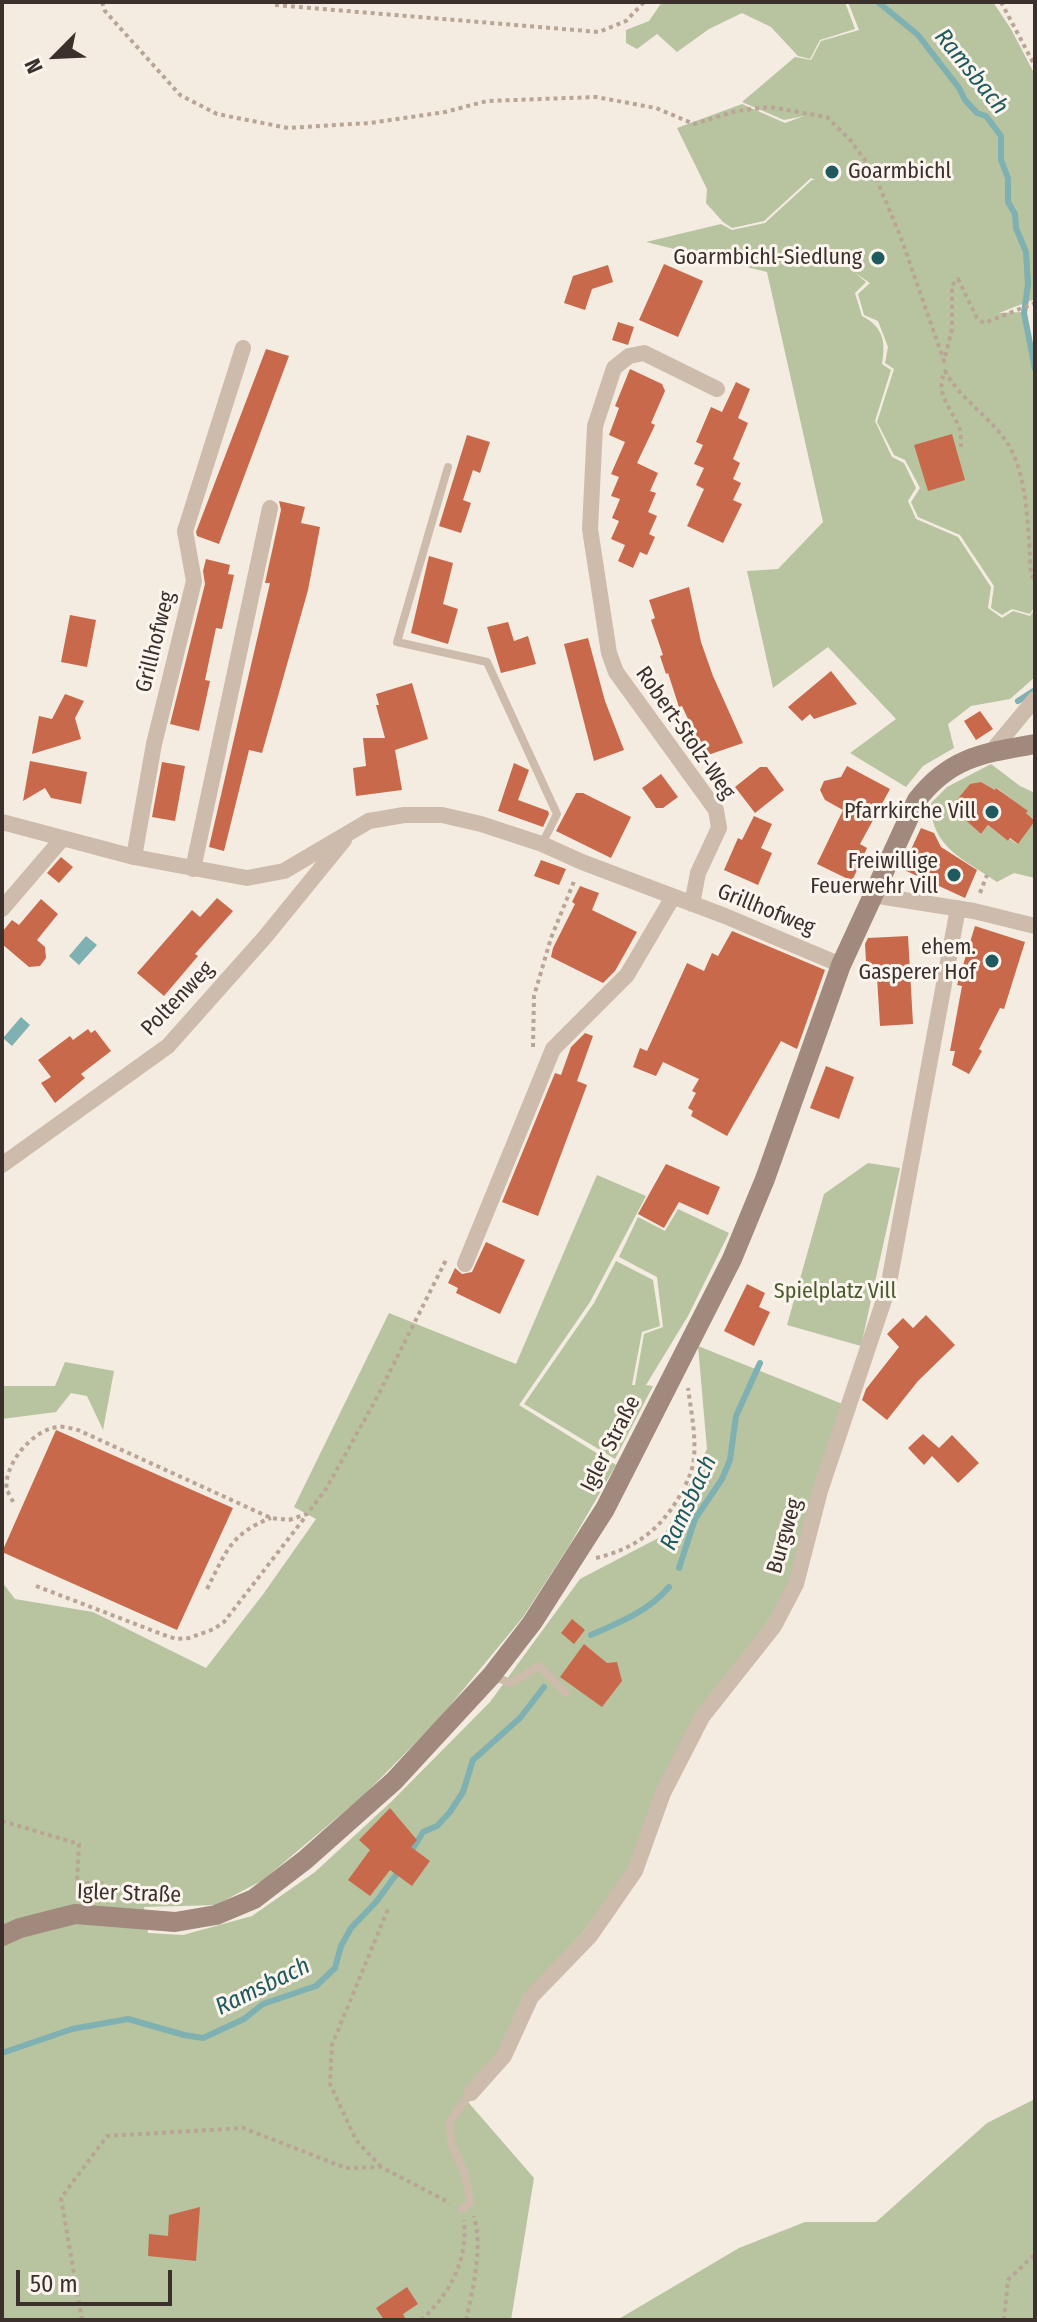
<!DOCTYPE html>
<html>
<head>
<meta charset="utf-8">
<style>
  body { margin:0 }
  #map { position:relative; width:1037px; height:2322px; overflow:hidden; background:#f4ebe1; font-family:"Fira Sans Condensed",sans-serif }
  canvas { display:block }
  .frame { position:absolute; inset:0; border:4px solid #3b302b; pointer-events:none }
  .north { position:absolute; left:16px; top:16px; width:80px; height:80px; -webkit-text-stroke:6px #fbf5ee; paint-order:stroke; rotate:246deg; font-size:22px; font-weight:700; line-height:32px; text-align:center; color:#3b302b }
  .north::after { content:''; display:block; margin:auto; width:28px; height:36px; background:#3b302b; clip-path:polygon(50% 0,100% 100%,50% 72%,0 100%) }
  .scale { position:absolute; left:16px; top:2270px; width:156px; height:36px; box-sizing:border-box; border:4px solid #3b302b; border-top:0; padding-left:10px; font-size:24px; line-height:28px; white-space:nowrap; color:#3b302b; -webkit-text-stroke:6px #fbf5ee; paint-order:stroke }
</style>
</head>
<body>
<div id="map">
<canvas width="1037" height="2322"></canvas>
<div class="frame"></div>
<div class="north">N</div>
<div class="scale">50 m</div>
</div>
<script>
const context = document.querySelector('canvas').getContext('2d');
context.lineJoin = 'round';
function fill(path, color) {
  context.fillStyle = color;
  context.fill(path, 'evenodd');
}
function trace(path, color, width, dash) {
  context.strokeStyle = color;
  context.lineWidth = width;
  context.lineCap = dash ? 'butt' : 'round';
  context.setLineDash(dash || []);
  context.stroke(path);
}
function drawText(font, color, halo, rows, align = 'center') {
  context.font = font + ' "Fira Sans Condensed",sans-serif';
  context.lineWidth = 6;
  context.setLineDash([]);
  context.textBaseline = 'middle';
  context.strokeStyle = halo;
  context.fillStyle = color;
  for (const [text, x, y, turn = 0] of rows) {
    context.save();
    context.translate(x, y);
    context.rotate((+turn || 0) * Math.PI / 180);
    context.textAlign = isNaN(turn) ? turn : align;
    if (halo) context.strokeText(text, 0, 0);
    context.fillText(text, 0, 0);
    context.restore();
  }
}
const green = new Path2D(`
  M662,2H845L855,29L820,40L810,59L798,56L771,27L742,13L709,29L677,52L657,34L637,49L626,43V30L649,21Z
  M848,2H993L1011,29L1035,75V299L999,313L1023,312L1035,378V606L1030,614L1012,609L1002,615L991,608L994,586L960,535L918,517L911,502L920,488L905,460L894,455L877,422L894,369L885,363L888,347L878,321L864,315L858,294L870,283L854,272L866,282L855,293L862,316C883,327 886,341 882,364L891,370L875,421L892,457L904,463L916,488L908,501L916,519L958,537L991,587L988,608L1002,618L1013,611L1030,616L1035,609V677L1010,699L971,706L948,724L954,748L923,766L906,787L850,753L896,719L828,647L773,688L747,571L778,569L823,522L767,272L646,242L721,224L732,230L765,223L812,180H815L811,178L764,221L732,228L723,222L706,203L707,189L677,128L742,104L785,123L804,116L784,120L742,102L795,57L811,60L821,41L859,30Z
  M991,764L1020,786L1035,793V821L1026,813L1027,811L997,788L995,790L981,782L970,785L952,807L981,834L988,825L1008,841L1010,839L1017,844L1035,821V878L1014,873L997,882C965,860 930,847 931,803L947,787Z
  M868,1163L900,1168L861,1346L787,1325L824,1194Z
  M597,1175L646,1196L590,1302L519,1405L616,1465L569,1546L523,1617L439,1719L364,1795L263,1880L216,1905L144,1907L148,1933L183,1935L252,1916L315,1872L392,1801L490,1702L580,1579L664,1535L707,1449L698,1346L845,1405L795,1571L773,1614L729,1674L633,1865L568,1952L468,2102L534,2178L511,2320H2V1582L15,1599L93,1612L206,1668L264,1593L316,1519L294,1507L389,1313L516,1364Z
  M678,1209L729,1233L688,1316L646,1385L653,1386L615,1459L524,1404L594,1303L616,1261L653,1280L660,1326L642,1332L632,1385H635L644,1334L663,1327L657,1277L619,1257L638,1217L665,1231Z
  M65,1362L114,1371L103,1430L87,1396L71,1393L56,1412L2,1419V1386H55Z
  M1035,2099V2320H617L739,2248L805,2222H876L987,2123Z`);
const water = new Path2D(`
  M86,936L97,945L79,965L69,956Z
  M21,1017L30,1025L12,1046L3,1038Z`);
const stream = new Path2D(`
  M878,2L918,35L959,88L965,100L977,113L986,116L1001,136V160L1008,178V202L1015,214L1016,228L1026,252L1028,284L1024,313L1035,369
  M1018,701L1035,690
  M679,1568L695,1519L722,1479L730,1460L736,1416L760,1363
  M591,1635C619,1623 650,1610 669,1587
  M409,1855L423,1832L437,1826L450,1812L463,1792L473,1760L520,1718L544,1687
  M2,2053L72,2029L128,2019L184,2035L203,2038L244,2019L263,2004L316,1986L335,1968L341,1946L351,1928L376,1902L401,1868`);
const building = new Path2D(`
  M664,264L703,281L678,337L639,320Z
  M608,265L613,282L592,289L585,310L564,303L573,276Z
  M618,322L634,327L628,345L612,340Z
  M266,349L289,356L219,544L197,536L196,532Z
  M630,369L662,384L665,391L651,423L655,425L637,463L658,473L650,491L656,493L648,512L657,516L649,534L655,537L647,555L640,552L633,568L618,561L625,545L611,539L619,521L612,518L620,499L611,496L619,477L611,474L625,442L609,435L619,408L615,406Z
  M736,382L750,389L738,418L748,423L733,459L740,463L733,479L741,483L733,500L742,504L723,543L687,526L704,489L696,485L704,468L694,464L703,445L696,442L711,407L722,412Z
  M952,434L965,480L928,491L914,445Z
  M467,435L490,442L480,473L473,470L463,500L471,503L461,533L439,526Z
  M279,501L305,507L301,523L320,527L308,590L262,753L249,750L224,851L209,847L270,583H265L281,510Z
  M429,556L453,563L443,604L458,609L448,644L411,633Z
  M206,559L230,565L228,574L234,575L222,629L216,628L205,680L210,681L199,731L170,724L205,584L203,571Z
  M689,587L701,642L713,676L743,743L705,756L682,706L679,707L668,673L666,674L660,656L663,655L651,620L655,618L649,600Z
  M70,615L96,620L87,667L61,662Z
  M508,622L514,641L528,636L536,664L501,673L487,627Z
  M588,638L605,701L624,750L594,761L564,644Z
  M831,671L857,704L814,719L810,714L802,721L788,707Z
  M412,683L428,739L395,750L402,790L356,796L353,768L366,766L363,738H385L376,705H379L376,694Z
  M65,694L84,701L75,718L81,739L32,754L39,716L52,719Z
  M980,711L993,729L976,740L964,721Z
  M30,761L87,772L81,804L51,798L45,788L23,801Z
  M162,762L185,766L175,821L152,817Z
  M514,763L529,770L518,800L548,811L549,814L543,827L498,811Z
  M847,766L890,789L860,844L867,848L852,881L817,864L843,810L825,800L820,790L824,781L841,777Z
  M760,767H767L784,790L755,813L735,787Z
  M661,774L678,797L663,808H656L642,788Z
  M981,782L995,790L996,788L1028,811L1026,813L1035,821L1018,844L1010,838L1008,841L988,825L981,834L951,807L970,784Z
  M576,793H583L631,817L611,858L556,831Z
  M754,816L772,824L761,848L772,853L758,885L724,870L738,838L742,840Z
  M921,828L934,833L941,847L977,870L965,898L902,869Z
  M61,857L73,867L59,883L47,873Z
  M541,860L566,869L559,885L534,876Z
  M580,886L599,893L592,910L637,932L615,971L603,983L551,957L553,948L575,904L572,902Z
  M217,898L233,911L195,954L198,956L164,996L137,973L192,910L200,917Z
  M41,899L58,914L37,940L45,947L46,958L40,966L29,967L2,944V932L12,920L19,925Z
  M975,926L1025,942L1004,1009L1000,1008L979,1049L982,1051L969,1074L952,1065L955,1051H950L962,986L957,985Z
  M732,931L825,970L797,1049L781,1041L727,1136L691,1116L693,1111L688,1108L696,1093L692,1091L699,1079L663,1062L656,1076L633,1067L640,1048L647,1051L687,963L704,971L712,953L718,956Z
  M908,936L913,1024L880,1026L877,977L867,978L865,944L868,938Z
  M88,1029L91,1033L95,1030L111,1051L81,1074L85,1078L55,1103L41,1083L51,1077L38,1060L70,1036L73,1040Z
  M585,1033L593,1036L577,1081L587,1085L538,1216L502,1202L555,1073L561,1075L571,1047Z
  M826,1066L854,1077L839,1119L810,1108Z
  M666,1164L720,1187L708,1215L679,1202L664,1228L638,1214Z
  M486,1242L525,1260L500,1314L456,1293L458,1288L448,1283L455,1268L462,1274L472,1272Z
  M747,1284L765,1293L759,1307L770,1312L754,1346L724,1331Z
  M926,1315L955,1345L918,1381L887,1420L862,1400L866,1389L899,1347L887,1334L903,1318L913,1328Z
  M56,1430L233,1508L177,1630L2,1552Z
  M923,1434L939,1448L952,1435L979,1463L958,1483L932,1456L924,1465L908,1448Z
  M572,1619L585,1630L574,1644L561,1633Z
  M584,1644L607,1663L617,1662L622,1681L602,1707L560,1677Z
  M390,1808L417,1840L411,1847L430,1861L412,1886L390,1870L370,1896L348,1880L370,1850L359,1840Z
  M200,2207L196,2261L148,2256L149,2234L168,2236L169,2215Z
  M407,2287L418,2304L403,2314L406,2320H384L376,2308Z`);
const path = new Path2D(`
  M102,2L105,11L180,95L217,114L288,128L370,123L445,112L487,101L596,97L656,108L694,124L736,111L770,107L827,117L851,141L874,173L901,238L944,361L952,329V285L958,279L977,318L984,323L1035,303
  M1001,2L1035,66
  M275,5L599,32L626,21L644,2
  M961,447C961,441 961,432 959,427C951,407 934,394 945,371C960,399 988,415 1006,441C1029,474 1028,536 1031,575L1035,580
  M980,893L987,875
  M533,1047L534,996L551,938L575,879
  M13,1502C13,1502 8,1491 7,1491C2,1465 34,1428 59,1427C65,1426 73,1429 78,1430L271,1518L289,1520L307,1514L326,1489L375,1401L447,1258
  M596,1558C634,1549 659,1531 679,1497C686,1484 693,1472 694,1457C696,1434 691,1411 688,1388
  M36,1586L164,1635L176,1639L189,1638L214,1629L224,1622L306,1516
  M207,1589C226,1552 230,1534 271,1518
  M2,1821L79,1844L77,1883H103
  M381,2167L356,2140L330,2084L332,2045L388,1909
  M82,2320L61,2198L107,2136L243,2128L346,2168L381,2167L450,2203
  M421,2320C450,2294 468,2260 464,2220
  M466,2320C473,2288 483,2248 474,2216
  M1004,2320L1008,2280L1035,2254`);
const lane = new Path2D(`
  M448,467L397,642L487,662L557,814L542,844
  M492,1676L511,1683L539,1666L566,1693
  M462,2209L470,2203L465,2174L451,2143L450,2121L471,2093`);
const street = new Path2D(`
  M991,752L1035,699
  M2,822L134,857L247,878L284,871L369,821L404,815H442L481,824L542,844L582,862L725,916L841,965
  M134,857L154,744L194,581L185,531L243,348
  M193,869L270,508
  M872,895L974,911L1035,926
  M692,904L698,873L719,828L716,810L616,672L609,653L590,529L595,426L614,368L629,356L644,353L717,389
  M2,909L62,839
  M2,1165L168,1046L265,937L344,840
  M465,1264L553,1049L627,975L673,897
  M471,2093L504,2056L531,1997L590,1936L635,1871L663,1793L702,1717L774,1626L796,1584L820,1491L888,1288L958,908`);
const secondary = new Path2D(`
  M2,1936L20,1928L75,1914L175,1922L216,1915L254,1899L305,1860L394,1781L491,1676L532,1623L605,1509L732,1259L765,1179L841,965L917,800C950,757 984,753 1035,744`);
const markers = [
  [832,172,8,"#1f5a5e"],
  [878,258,8,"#1f5a5e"],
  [992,812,8,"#1f5a5e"],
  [954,875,8,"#1f5a5e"],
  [992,961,8,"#1f5a5e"]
];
const poiNames = [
  ["Goarmbichl",848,172,"left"],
  ["Goarmbichl-Siedlung",862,258],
  ["Pfarrkirche Vill",976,812],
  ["Freiwillige",938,862],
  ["Feuerwehr Vill",938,887],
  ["ehem.",976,948],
  ["Gasperer Hof",976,973]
];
const streetNames = [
  ["Grillhofweg",156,642,-76],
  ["Robert-Stolz-Weg",685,733,55],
  ["Grillhofweg",766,910,22],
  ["Poltenweg",178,999,-46],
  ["Igler Straße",611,1444,-63],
  ["Burgweg",785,1536,-74],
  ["Igler Straße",129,1894,2]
];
const parkNames = [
  ["Spielplatz Vill",835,1292]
];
const waterNames = [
  ["Ramsbach",971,72,51],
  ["Ramsbach",689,1503,-65],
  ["Ramsbach",263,1987,-26]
];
fill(green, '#b8c4a0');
fill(water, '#7fb0b2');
trace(stream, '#7fb0b2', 6);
fill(building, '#c8694b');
trace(path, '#b9a596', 4, [4, 4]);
trace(lane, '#cdbbac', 8);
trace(street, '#cdbbac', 16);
trace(secondary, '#a18a7d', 20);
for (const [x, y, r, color] of markers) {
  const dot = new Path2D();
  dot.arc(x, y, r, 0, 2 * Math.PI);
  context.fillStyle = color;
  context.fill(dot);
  trace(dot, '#fbf5ee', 3);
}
drawText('22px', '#3b302b', '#fbf5ee', poiNames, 'right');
drawText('22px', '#3b302b', '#fbf5ee', streetNames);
drawText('22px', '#4a5a2e', '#fbf5ee', parkNames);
drawText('italic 24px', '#1f5a5e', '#fbf5ee', waterNames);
</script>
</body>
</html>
